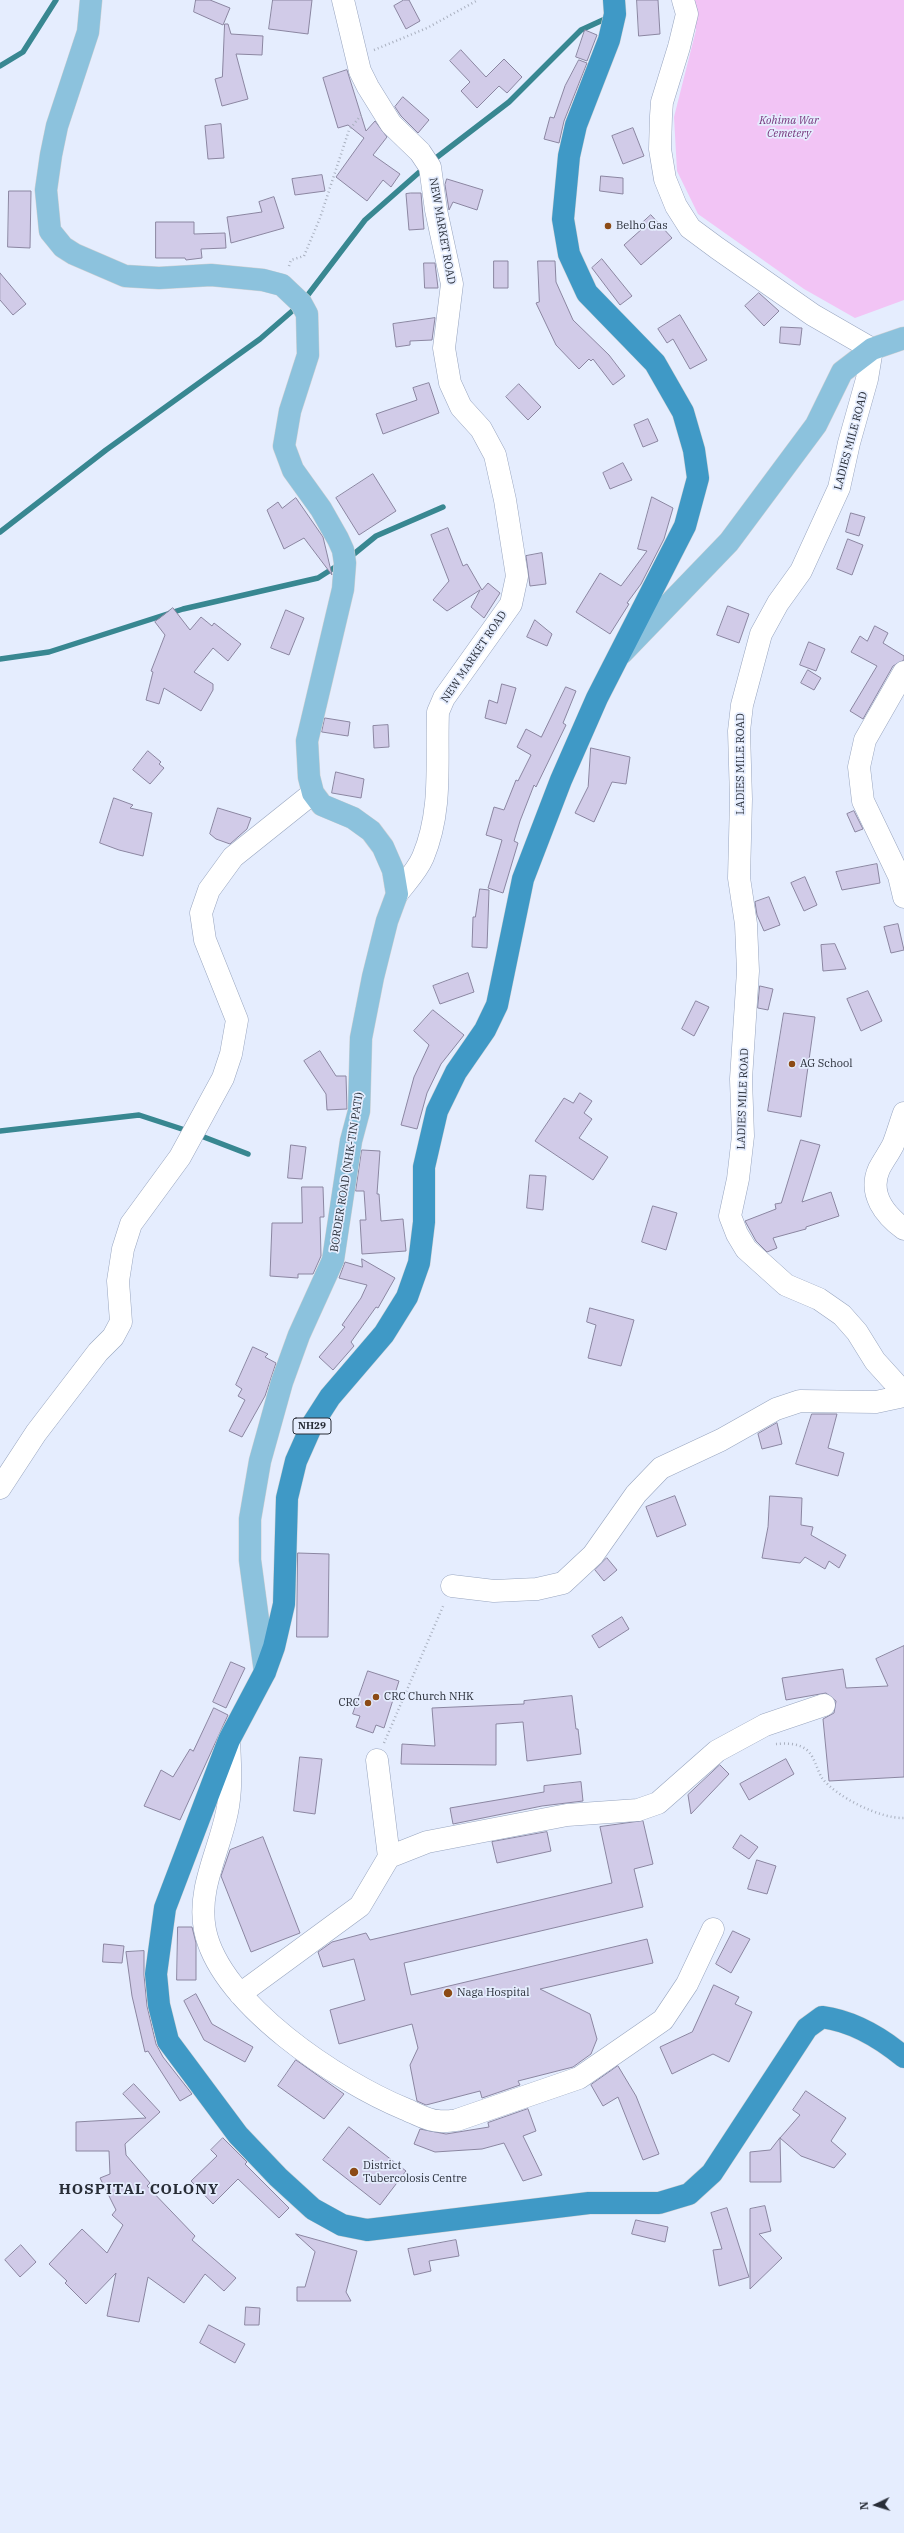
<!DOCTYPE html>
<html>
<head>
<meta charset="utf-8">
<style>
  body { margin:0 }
  #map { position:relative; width:904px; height:2533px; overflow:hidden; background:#e5edfe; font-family:"IBM Plex Serif",serif }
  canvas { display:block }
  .north { position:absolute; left:856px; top:2485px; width:40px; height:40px; -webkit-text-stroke:3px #e5edfe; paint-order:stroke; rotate:266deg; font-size:11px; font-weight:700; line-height:16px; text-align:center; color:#282d37 }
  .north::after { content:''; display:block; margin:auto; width:14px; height:18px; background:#282d37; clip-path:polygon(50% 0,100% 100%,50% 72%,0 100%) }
</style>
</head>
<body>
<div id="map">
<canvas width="904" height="2533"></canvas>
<div class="north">N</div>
</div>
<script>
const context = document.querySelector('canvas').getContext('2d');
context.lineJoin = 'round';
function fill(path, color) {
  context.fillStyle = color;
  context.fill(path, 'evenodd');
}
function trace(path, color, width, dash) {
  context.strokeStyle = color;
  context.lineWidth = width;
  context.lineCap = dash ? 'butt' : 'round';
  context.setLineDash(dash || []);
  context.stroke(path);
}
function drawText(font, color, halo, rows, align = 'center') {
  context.font = font + ' "IBM Plex Serif",serif';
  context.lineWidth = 3.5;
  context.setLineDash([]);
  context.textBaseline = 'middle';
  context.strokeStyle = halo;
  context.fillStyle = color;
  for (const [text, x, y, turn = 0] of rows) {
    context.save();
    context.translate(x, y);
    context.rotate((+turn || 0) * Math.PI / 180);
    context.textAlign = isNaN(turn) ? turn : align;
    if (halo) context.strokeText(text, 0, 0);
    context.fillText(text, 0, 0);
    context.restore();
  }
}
const green = new Path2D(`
  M688,0H904V300L855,318L804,289L698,214L677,171L674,117L696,30Z`);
const stream = new Path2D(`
  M0,66L23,52L56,0
  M432,161L509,102L581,30L605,19
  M304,300L365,220L424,168
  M0,532L106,450L260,339L298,306
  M349,558L376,536L443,507
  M0,659L49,652L183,609L318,578L340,564
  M0,1131L139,1115L188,1131
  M196,1134L248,1154`);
const building = new Path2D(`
  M196,0H210L230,8L223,25L194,12Z
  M273,0H312L308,34L269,29Z
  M404,0H409L420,21L406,29L394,6Z
  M637,0H658L660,34L639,36Z
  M225,24H228L231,34L263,36L262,55L236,54L248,99L222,106L215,79L222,77Z
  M585,30L597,35L587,61L576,57Z
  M461,50L486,77L504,59L522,77L507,93L499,86L477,108L461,91L470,82L450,61Z
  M579,60L587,63L564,121L559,143L544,139L550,117L554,118L565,86Z
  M347,70L366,131L375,121L387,137L373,155L400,174L391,187L383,180L367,201L336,177L364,138L348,125L338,128L323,78Z
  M403,97L429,120L418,133L401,116L395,107Z
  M221,124L224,158L208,159L205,126Z
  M633,128L644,156L623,164L612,136Z
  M322,175L325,191L295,195L292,179Z
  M601,176L623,178V194L600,191Z
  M447,179L483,190L477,210L453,202L449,210L445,185Z
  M9,191H31L30,248L8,247Z
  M411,193H421L424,229L409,230L406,194Z
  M274,197L284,228L231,243L227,217L262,212L259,202Z
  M651,215L672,238L641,265L624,245L643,228L640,225Z
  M156,222H194V234L225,233L226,248L201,249L202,258L186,260L185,258H156Z
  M602,259L632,296L620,305L592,268Z
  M494,261H508V288H494Z
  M538,261H555L556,282L573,320L609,355L625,376L613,385L593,359L591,361L589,359L579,369L556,345L536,303L539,302Z
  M424,263H435L438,288H425Z
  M0,273L26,304L13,315L0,300Z
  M759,293L779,311L764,326L745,306Z
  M680,315L707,360L690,369L673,339L667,343L658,329Z
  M435,318L432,340L410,341V345L396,347L393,324Z
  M781,327L802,328L800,345L780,343Z
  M429,383L439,413L383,434L376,414L417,400L413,388Z
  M519,384L541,407L528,420L506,397Z
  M648,419L658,441L643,447L634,425Z
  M623,463L632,480L610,489L603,473Z
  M373,474L396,511L359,535L336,498Z
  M652,497L673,508L664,539L641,584L627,603L629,604L610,634L576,612L600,573L621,586L647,551L638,549Z
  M296,498L323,537L332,575L304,538L284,549L267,510L278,502L282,508Z
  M851,513L865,517L859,536L846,532Z
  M448,528L463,566L467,564L482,590L488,583L500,593L484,618L471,607L480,590L447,611L433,600L449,581L431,535Z
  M848,539L863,545L852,575L837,569Z
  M542,553L546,584L530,586L526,556Z
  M728,606L749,614L739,643L717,635Z
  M173,608L190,630L201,617L212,626L214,623L241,644L228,661L213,648L194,672L213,684V690L201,711L164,688L159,704L146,700L153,672L151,671L165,635L155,622Z
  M286,610L304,618L289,655L271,648Z
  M535,620L552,634L547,646L527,637Z
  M875,626L888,633L883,643L904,656V660L893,666L863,719L850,711L877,666L851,652L860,636L867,641Z
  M809,642L825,649L816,671L800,665Z
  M808,670L821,678L814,690L801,683Z
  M502,684L516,688L506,724L485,718L489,700L497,703Z
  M566,687L576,691L563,723L566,725L536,787L534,785L520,821L514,841L518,843L503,893L488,888L502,840L486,835L494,807L504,810L516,780L518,781L531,755L517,747L526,729L541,737Z
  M325,718L350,722L348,736L322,732Z
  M388,725L389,747L374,748L373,726Z
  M591,748L630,757L626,784L612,782L594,822L575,813L588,787Z
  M148,751L161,762L159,764L164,768L150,784L133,770Z
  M336,772L364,779L361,798L332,793Z
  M114,798L133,805L130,808L152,813L143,856L119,850L100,843Z
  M218,808L251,818L247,829L230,844L216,839L210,834Z
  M854,811L863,829L855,832L847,814Z
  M877,864L880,883L842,890L836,872Z
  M805,877L817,905L804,911L791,883Z
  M480,889L489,890L487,948L472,947L473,917H475Z
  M769,897L780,925L764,931L757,915L755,902Z
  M898,924L904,950L891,953L884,927Z
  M835,944L846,969L823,971L821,945Z
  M468,973L474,992L440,1004L433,986Z
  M760,986L773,989L768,1010L758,1008Z
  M868,991L882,1021L861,1031L847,999Z
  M696,1001L709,1007L694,1036L682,1029Z
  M433,1010L464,1035L441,1064L427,1093L417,1129L401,1125L414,1077L429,1045L414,1031Z
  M784,1013L815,1017L801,1117L768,1111Z
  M320,1051L336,1076H346L347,1109L327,1110L326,1094L304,1061Z
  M580,1093L592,1101L584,1113L592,1119L579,1138L608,1157L593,1180L535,1141L564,1098L573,1103Z
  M801,1140L820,1145L802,1202L831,1192L839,1216L806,1227V1229L773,1238L777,1248L767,1252L756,1241L745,1221L776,1209L775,1204L781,1203Z
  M291,1145L306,1147L302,1179L288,1178Z
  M362,1150L380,1151L377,1194H379L381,1221L403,1219L406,1251L362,1254L360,1220H366L364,1191H356Z
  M530,1175L546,1176L543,1210L527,1208Z
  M302,1187H323L324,1217H320L321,1256L313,1274H298V1278L270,1276L272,1223H302Z
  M653,1206L677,1213L666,1250L642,1242Z
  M362,1259L395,1278L378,1308L376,1307L351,1342L354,1346L333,1370L319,1357L345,1327L342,1325L361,1298L367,1285L339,1278L345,1262L362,1267Z
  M590,1308L634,1320L621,1366L588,1358L596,1325L587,1322Z
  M253,1347L268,1354L265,1357L276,1363L265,1396L242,1437L229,1431L245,1400L238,1396L242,1389L236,1385Z
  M812,1414H837L828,1448L844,1453L838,1476L796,1464Z
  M777,1423L782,1444L762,1449L758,1434Z
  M675,1496L686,1525L657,1537L646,1507Z
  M770,1496L802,1498L801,1525L813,1527L811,1535L846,1555L839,1568L829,1561L825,1569L805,1557L800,1563L762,1558L768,1527Z
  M298,1553L329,1554L328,1637H297Z
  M607,1558L617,1570L604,1581L595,1570Z
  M622,1617L629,1629L599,1648L592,1636Z
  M904,1646V1777L829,1781L823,1719L834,1713L836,1701L826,1693L786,1700L782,1678L843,1669L846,1688L888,1686L876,1659Z
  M231,1662L245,1668L226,1708L213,1702Z
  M368,1671L399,1681L384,1728L376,1725L373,1733L356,1727L360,1716L353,1714Z
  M572,1696L576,1729H578L581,1754L527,1761L523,1722L496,1724V1765L401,1764L402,1744L435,1746L432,1708L524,1704V1701Z
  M214,1708L228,1715L180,1820L144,1806L161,1770L173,1777L190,1749L193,1751Z
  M300,1757L322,1759L315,1814L294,1811Z
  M786,1759L794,1774L749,1800L740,1784Z
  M720,1765L729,1774L691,1814L688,1795Z
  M581,1782L583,1801L542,1806L453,1824L450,1808L544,1792V1786Z
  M643,1821L653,1864L634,1869L643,1907L404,1963L411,1995L647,1939L653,1963L540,1989L590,2014L597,2039L591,2054L573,2067L518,2081L520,2085L482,2098L480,2091L426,2105L417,2101L410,2065L418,2048L412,2024L339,2044L330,2010L365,2000L354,1959L323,1967L318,1952L332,1942L366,1933L370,1940L612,1883L600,1827Z
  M547,1832L551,1851L497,1863L492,1842Z
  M741,1835L758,1847L749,1859L733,1848Z
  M263,1837L300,1933L251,1952L221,1876L230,1850Z
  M757,1860L776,1866L767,1894L748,1889Z
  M178,1927H192L196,1943V1980H177Z
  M733,1931L750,1939L731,1973L716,1964Z
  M104,1944L124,1946L122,1963L103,1962Z
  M144,1951V1975L147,2006L156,2044L163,2057L192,2094L180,2101L148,2051L145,2052L132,1996L126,1952Z
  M714,1985L739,1997L735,2004L752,2012L729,2062L713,2054L672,2074L660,2047L692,2032Z
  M196,1994L212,2024L253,2047L245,2062L204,2040L184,2001Z
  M296,2060L344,2094L324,2119L278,2086Z
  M618,2066L636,2096L659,2154L643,2160L618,2097L603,2106L591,2085Z
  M134,2084L160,2112L125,2144L126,2155L150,2183L147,2186L195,2236L192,2240L236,2278L224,2291L205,2274L184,2303L148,2277L139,2322L107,2316L116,2273L86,2304L65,2283L67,2281L49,2264L82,2229L107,2253L123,2225L112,2215L116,2210L100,2178L110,2174L109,2151H76V2122L146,2118L123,2094Z
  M806,2091L846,2118L831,2141L846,2154L834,2168L801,2156L780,2138L800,2115L793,2110Z
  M528,2109L536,2131L523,2136L542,2175L523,2181L504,2143L482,2149L435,2152L414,2144L420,2129L446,2134L489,2127L488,2123Z
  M349,2127L406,2171L380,2205L323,2160Z
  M223,2138L247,2162L245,2164L289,2208L279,2218L238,2179L213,2204L191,2181L217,2156L211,2150Z
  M780,2138L781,2182H750V2152L770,2150Z
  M765,2206L771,2231L759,2234L782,2258L750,2289V2209Z
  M727,2208L749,2277L719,2286L713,2250L722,2249L711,2213Z
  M636,2220L668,2227L665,2242L632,2234Z
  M296,2234L357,2251L346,2292L351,2301H297V2287H305L315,2252Z
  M456,2240L459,2256L429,2261L431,2271L414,2275L408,2249Z
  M21,2245L36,2262L20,2277L5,2260Z
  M246,2307L260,2308L259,2325H245Z
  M209,2325L245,2344L235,2363L200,2343Z`);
const path = new Path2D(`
  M374,50L427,28L478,0
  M289,266L291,260L304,256L320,218L349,130L362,114
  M384,1743L444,1604
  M776,1744C786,1743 800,1743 808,1751C815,1758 817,1770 822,1778C836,1797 881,1819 904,1818`);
const minor = new Path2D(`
  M343,0L360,71L368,87L391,124L420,152L430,167L436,210L452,284L444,348L450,383L461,407L481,429L495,455L505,500L517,576L511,604L444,698L438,712C436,762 443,809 423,857C417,871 406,882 397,894
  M683,0L687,14L679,47L662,102L661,116L660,149L665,179L676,206L690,228L717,248L813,315L872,349L867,379L849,443L839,488L801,571L778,603L761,634L742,705L739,731L741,799L739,878L746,924L748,971L741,1079L743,1136L738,1179L730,1216L737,1234L746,1249L786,1285L819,1299L842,1315L857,1332L875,1361L904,1393
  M904,672L865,740L859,767L863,801L899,876L904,897
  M904,1113C900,1124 897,1135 893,1145C889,1153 883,1161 879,1169C868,1194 885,1215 904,1229
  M0,1488L36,1433L98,1352L113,1337L121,1322L118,1281L123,1249L131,1224L180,1157L223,1078L231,1054L237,1020L205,940L201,913L209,890L233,857L313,793
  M452,1586L494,1591L537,1589L563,1583L593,1555L636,1494L661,1468L721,1440L776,1409L800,1401L876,1402L904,1396
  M229,1740C230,1764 232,1788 227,1812C219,1852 197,1889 205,1930C220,2004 339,2082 405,2109C415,2113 428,2121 439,2121C445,2122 451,2121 457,2120L579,2078L663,2020L687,1984L713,1929
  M377,1760L389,1857
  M240,1994L360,1906L389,1857L427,1842L567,1815L638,1810L658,1803L717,1751L765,1725L824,1705`);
const major = new Path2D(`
  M91,0L88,32L57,126L51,155L46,190L50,231L63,247L74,254L125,276L159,278L211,275L263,280L282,285L301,303L307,314L308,355L290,411L284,446L293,470L321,509L338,539L343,550L345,563L343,589L307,741L309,777L313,793L322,805L353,818L371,831L383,847L393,870L397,894L387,921L373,977L361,1038L359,1111L351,1141L333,1260L299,1335L282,1382L260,1461L250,1519V1560L265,1672
  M622,653L729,542L816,425L842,372L872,349L904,338`);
const highway = new Path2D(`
  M614,0L615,14L609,40L576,125L569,156L563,219L569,254L587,293L655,363L683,412L694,450L698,478L685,526L597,698L561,780L523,879L497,1005L485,1030L456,1072L437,1111L424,1167V1222L419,1263L407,1297L384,1334L330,1397L312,1425L296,1461L287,1498L284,1604L274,1647L265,1672L229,1740L165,1908L156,1974L159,2005L168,2041L238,2135L278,2177L313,2209L342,2225L367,2230L589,2203H659L689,2194L712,2173L807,2028L822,2017C852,2021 881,2038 904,2057`);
const markers = [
  [608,226,4,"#8c4b16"],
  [792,1064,4,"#8c4b16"],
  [376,1697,4,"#8c4b16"],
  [368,1703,4,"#8c4b16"],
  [448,1993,5,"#8c4b16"],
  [354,2172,5,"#8c4b16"]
];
const shields = [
  [312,1426,38]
];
const shieldNames = [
  ["NH29",312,1426]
];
const parkNames = [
  ["Kohima War",789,121],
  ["Cemetery",789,134]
];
const poiNames = [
  ["Belho Gas",616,226],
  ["AG School",800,1064],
  ["CRC Church NHK",384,1697],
  ["CRC",360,1703,"right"],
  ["Naga Hospital",457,1993],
  ["District",363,2166],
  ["Tubercolosis Centre",363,2179]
];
const streetNames = [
  ["NEW MARKET ROAD",442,231,80],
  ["LADIES MILE ROAD",851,441,-75],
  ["NEW MARKET ROAD",474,657,-56],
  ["LADIES MILE ROAD",741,764,-90],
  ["LADIES MILE ROAD",743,1099,-88],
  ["BORDER ROAD (NHK-TIN PATI)",347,1172,-81]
];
const districtNames = [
  ["HOSPITAL COLONY",139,2190]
];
fill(green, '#f2c4f5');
trace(stream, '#388791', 5.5);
fill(building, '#d1cbe8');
trace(building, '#8b86a1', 1);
trace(minor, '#98a5bf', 23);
trace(major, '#d0d1d3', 23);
trace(highway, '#d0d1d3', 23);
trace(path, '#a9b0bf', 2.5, [1, 3]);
trace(minor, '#fff', 22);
trace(major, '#8cc2dd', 22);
trace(highway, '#3f99c6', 22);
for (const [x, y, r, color] of markers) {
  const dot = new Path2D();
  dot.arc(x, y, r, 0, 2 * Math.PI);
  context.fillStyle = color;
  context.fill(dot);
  trace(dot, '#e5edfe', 1.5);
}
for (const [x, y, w] of shields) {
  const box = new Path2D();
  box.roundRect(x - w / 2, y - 8, w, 16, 3);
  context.fillStyle = '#e5edfe';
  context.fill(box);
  trace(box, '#282d37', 1);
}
drawText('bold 10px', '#282d37', null, shieldNames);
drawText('italic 11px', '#77387d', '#e5edfe', parkNames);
drawText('11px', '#282d37', '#e5edfe', poiNames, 'left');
drawText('11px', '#282d37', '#e5edfe', streetNames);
context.letterSpacing = '1px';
drawText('bold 15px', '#282d37', '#e5edfe', districtNames);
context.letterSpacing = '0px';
</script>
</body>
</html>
